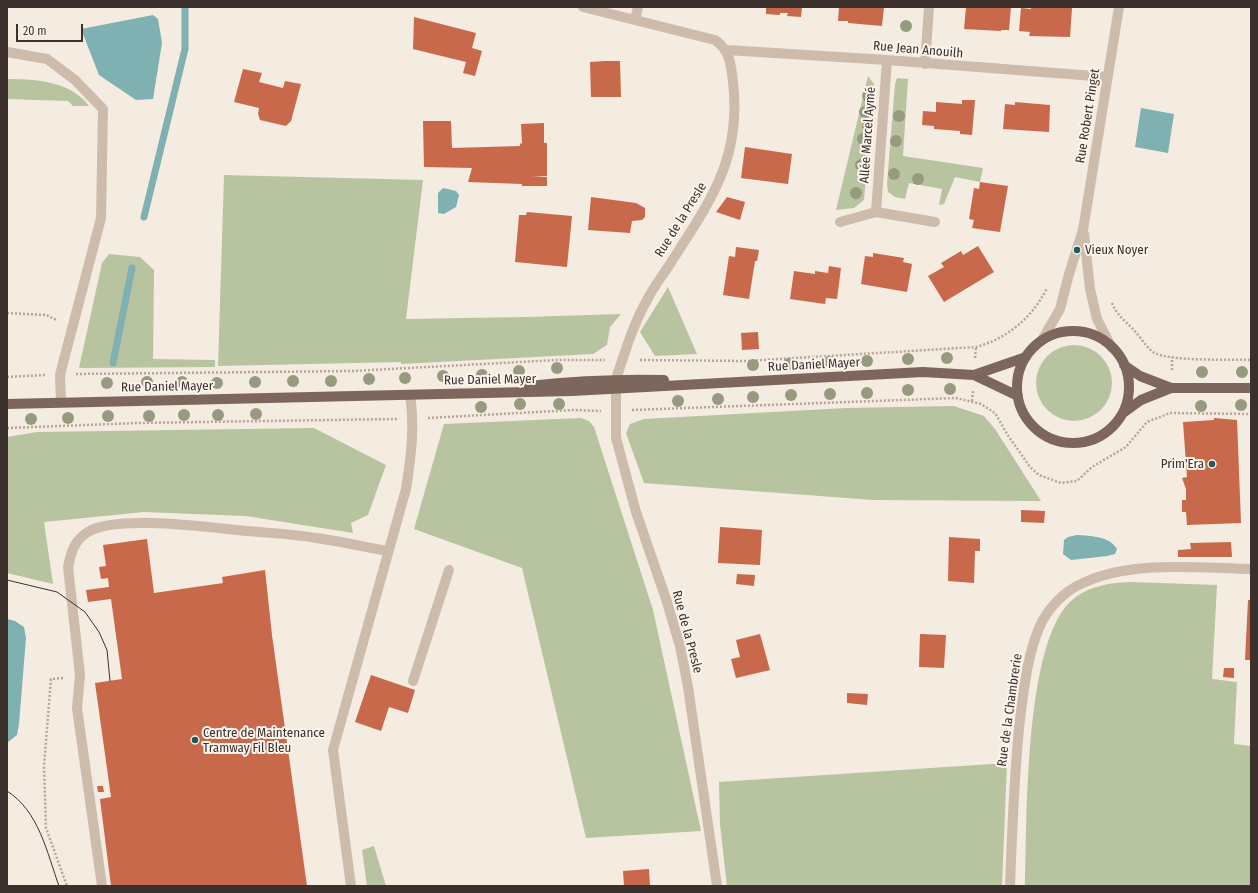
<!DOCTYPE html>
<html>
<head>
<meta charset="utf-8">
<style>
  body { margin:0 }
  #map { position:relative; width:1258px; height:893px; overflow:hidden; background:#f4ebe1; font-family:"Fira Sans Condensed",sans-serif }
  canvas { display:block }
  .frame { position:absolute; inset:0; border:8px solid #3b302b; pointer-events:none }
  .scale { position:absolute; left:16px; top:24px; width:67px; height:18px; box-sizing:border-box; border:2px solid #3b302b; border-top:0; padding-left:5px; font-size:12px; line-height:14px; white-space:nowrap; color:#3b302b; -webkit-text-stroke:3px #fbf5ee; paint-order:stroke }
</style>
</head>
<body>
<div id="map">
<canvas width="1258" height="893"></canvas>
<div class="frame"></div>
<div class="scale">20 m</div>
</div>
<script>
const context = document.querySelector('canvas').getContext('2d');
context.lineJoin = 'round';
function fill(path, color) {
  context.fillStyle = color;
  context.fill(path, 'evenodd');
}
function trace(path, color, width, dash) {
  context.strokeStyle = color;
  context.lineWidth = width;
  context.lineCap = dash ? 'butt' : 'round';
  context.setLineDash(dash || []);
  context.stroke(path);
}
function drawText(font, color, halo, rows, align = 'center') {
  context.font = font + ' "Fira Sans Condensed",sans-serif';
  context.lineWidth = 4;
  context.setLineDash([]);
  context.textBaseline = 'middle';
  context.strokeStyle = halo;
  context.fillStyle = color;
  for (const [text, x, y, turn = 0] of rows) {
    context.save();
    context.translate(x, y);
    context.rotate((+turn || 0) * Math.PI / 180);
    context.textAlign = isNaN(turn) ? turn : align;
    if (halo) context.strokeText(text, 0, 0);
    context.fillText(text, 0, 0);
    context.restore();
  }
}
const green = new Path2D(`
  M868,76L874,84L864,200L854,208L836,210Z
  M897,78L908,79L903,156L983,168L980,182L955,177L944,204L939,205L942,189L909,183L905,199L895,197L888,192L887,184L895,84Z
  M7,79C36,79 71,81 89,106H73L68,101L7,99Z
  M224,175L423,180L406,319L526,317L621,314L610,327L607,345L593,354L401,364V362L218,366Z
  M109,254L140,257L154,270L153,359L215,360V367L79,368L102,263Z
  M668,287L697,354L655,356L640,332Z
  M1036 383a38 38 0 1 1 76 0a38 38 0 1 1-76 0Z
  M954,406L984,416L995,429L1041,501L874,500L644,483L626,433L630,424L644,419L846,408Z
  M581,418L589,421L594,427L653,610L701,831L586,838L522,568L414,529L444,424Z
  M314,428L386,465L368,515L351,523L353,533L246,516L144,512L44,522L53,584L7,573V437L37,432Z
  M1131,582L1217,585L1212,679L1237,682L1234,744L1251,746V886H1025C1027,822 1024,646 1070,602C1087,586 1108,583 1131,582Z
  M1007,763L1002,886H727L720,824L719,782Z
  M374,846L386,886H367L362,850Z`);
const water = new Path2D(`
  M153,15L158,19L162,43L153,99L136,100L99,75L81,29Z
  M1141,108L1174,114L1168,153L1135,147Z
  M443,188L456,191L459,195L456,207L444,214L438,213V193Z
  M1077,535C1090,536 1110,536 1117,549L1115,554L1107,556L1071,560L1063,554L1064,540L1068,537Z
  M7,619L15,621L24,627L26,638L19,724L17,735L7,743Z`);
const stream = new Path2D(`
  M144,217L185,49V7
  M113,363L132,268`);
const building = new Path2D(`
  M766,7H802L801,17L787,16L788,13H780V15L766,14Z
  M839,7H884L882,26L848,23V21H838Z
  M966,7H1011L1009,30H1001V31L964,29Z
  M1031,7L1072,8L1070,37L1029,36L1030,32L1019,31L1021,8L1031,9Z
  M414,17L476,33L472,48L482,51L475,76L463,73L466,62L413,49Z
  M605,61H620L621,97H591L590,62Z
  M243,69L262,73L259,82L283,88L285,81L301,84L291,121L286,126L260,120L258,114L259,108L234,102Z
  M962,100H975L972,135L960,134V131L934,129V126L922,125L923,111L936,112V102L962,104Z
  M1015,102L1050,105L1049,132L1003,129L1005,104L1015,105Z
  M864,118L871,119L869,129L862,128Z
  M423,121H451L452,148L520,146V143L522,144L521,124L544,123V143H547V176L532,177H547V186H522V177V184L468,182L472,168L424,167Z
  M745,147L792,154L788,184L741,178Z
  M980,182L1008,186L1000,232L972,228L974,220L969,219L974,188L979,189Z
  M591,197L636,203L645,208V217L642,220L632,221L630,233L588,230Z
  M727,197L745,202L740,220L716,212Z
  M527,212L572,216L567,267L515,262L519,215H526Z
  M978,246L994,272L944,302L928,276L944,267L941,263L961,251L963,255Z
  M736,247L759,250L757,261H755L749,299L723,295L729,256L735,257Z
  M873,253L904,258L903,262L912,264L907,292L861,284L865,256L873,257Z
  M829,266L841,268L837,299L826,298L825,304L790,299L794,271L815,274V271L828,273Z
  M758,332L759,349L742,350L741,333Z
  M1214,418L1237,420L1241,523L1187,525L1186,512H1182V500H1186V489L1182,478L1187,477L1183,422L1214,420Z
  M1021,510L1045,511L1044,523L1021,522Z
  M720,527L762,530L760,565L718,563Z
  M949,537L980,539V551H975L974,583L948,581Z
  M147,539L154,593L223,583L222,577L265,570L272,635L307,886H111L100,799L111,797L95,683L122,679L111,599L88,602L86,590L109,587L108,578L101,579L99,567L106,566L103,545Z
  M1231,542L1232,557H1178V550L1191,549L1190,543Z
  M737,574L755,575L754,586L736,584Z
  M1248,600H1251V660H1245Z
  M760,634L770,670L736,678L731,659L740,657L736,640Z
  M920,634L946,635L944,668L919,667Z
  M1224,668H1234V678L1223,677Z
  M371,675L415,690L408,713L389,707L381,731L355,722Z
  M847,693L868,694L867,705L847,703Z
  M97,786H103L104,792H98Z
  M649,869L650,886H624L623,871Z`);
const path = new Path2D(`
  M1112,303C1116,314 1125,321 1133,329C1140,336 1145,346 1153,352C1169,362 1230,359 1251,360
  M7,313L46,315L57,320
  M975,358L976,347
  M640,360L746,361L976,347C1007,339 1033,317 1047,288
  M1172,370V357
  M76,374L353,371L557,360H605
  M7,377L45,375
  M972,401L973,391
  M632,410L956,398L981,404L995,413L1007,434L1030,467L1039,475L1061,483L1077,481L1092,467L1126,447L1147,422L1170,413L1251,414
  M428,418L573,410L601,411
  M7,428L137,423L397,419
  M63,678L51,679L44,766L46,828L67,886`);
const minor = new Path2D(`
  M583,7L715,40C730,50 731,65 733,82C742,160 709,203 670,264C662,276 653,288 647,300C633,325 625,352 616,379
  M635,19L638,7
  M727,50L887,60L1107,77
  M7,52L47,59L75,80L103,109L101,218L62,367L60,375L61,402
  M925,64L929,7
  M876,212L887,60
  M840,222L876,212L935,222
  M1084,234L1090,289L1097,319L1112,348
  M1042,340L1060,309L1069,274L1083,230L1119,7
  M616,389V438L636,512L666,599L680,646L688,687L717,886
  M413,681L449,570
  M102,886L77,708L80,675L68,567C71,553 74,540 88,532C116,514 212,528 247,531C270,533 293,534 316,538C340,541 364,547 388,551
  M351,886L333,750L406,489C411,457 415,427 410,395
  M1010,886C1012,830 1014,775 1020,719C1024,689 1027,657 1039,628C1047,609 1064,591 1083,583C1131,560 1199,568 1251,569`);
const major = new Path2D(`
  M1017 387a56 56 0 1 1 112 0a56 56 0 1 1-112 0Z
  M1124,365L1140,376L1171,388
  M974,375L1018,396
  M529,386C574,381 619,379 664,380
  M7,404L572,391L923,372L974,375L1026,357
  M1123,413L1141,400L1171,388H1251`);
const tram = new Path2D(`
  M7,580L57,592L85,612L99,632L107,650L110,681
  M7,791C39,811 47,853 59,886`);
const trees = [
  [906,26],
  [868,96],
  [865,112],
  [899,116],
  [863,139],
  [896,141],
  [861,165],
  [894,174],
  [918,179],
  [856,193],
  [947,358],
  [908,359],
  [867,361],
  [829,362],
  [789,364],
  [753,365],
  [557,368],
  [519,371],
  [1202,372],
  [1242,372],
  [482,375],
  [443,376],
  [405,378],
  [369,379],
  [293,381],
  [331,381],
  [147,382],
  [182,382],
  [255,382],
  [107,383],
  [217,383],
  [950,389],
  [908,390],
  [867,393],
  [830,394],
  [791,395],
  [753,397],
  [718,399],
  [678,401],
  [520,404],
  [559,404],
  [1241,405],
  [1201,406],
  [481,407],
  [256,414],
  [184,415],
  [218,415],
  [108,416],
  [149,416],
  [68,418],
  [31,419]
];
const markers = [
  [1077,250,4,"#1f5a5e"],
  [1212,464,4,"#1f5a5e"],
  [195,740,4,"#1f5a5e"]
];
const streetNames = [
  ["Rue Jean Anouilh",918,50,5],
  ["Rue Robert Pinget",1088,116,-81],
  ["Allée Marcel Aymé",868,135,-86],
  ["Rue de la Presle",681,220,-58],
  ["Rue Daniel Mayer",814,365,-3],
  ["Rue Daniel Mayer",490,380,-1],
  ["Rue Daniel Mayer",167,387,-1],
  ["Rue de la Presle",687,632,75],
  ["Rue de la Chambrerie",1010,710,-82]
];
const poiNames = [
  ["Vieux Noyer",1085,250],
  ["Prim'Era",1204,464,"right"],
  ["Centre de Maintenance",203,733],
  ["Tramway Fil Bleu",203,748]
];
fill(green, '#b8c4a0');
fill(water, '#7fb0b2');
trace(stream, '#7fb0b2', 7);
fill(building, '#c8694b');
trace(path, '#b9a596', 2.5, [2, 2]);
trace(minor, '#cdbbac', 10);
trace(major, '#7d675c', 10);
trace(tram, '#3b302b', 1);
context.fillStyle = '#969b7f';
for (const [x, y] of trees) {
  context.beginPath();
  context.arc(x, y, 6, 0, 2 * Math.PI);
  context.fill();
}
for (const [x, y, r, color] of markers) {
  const dot = new Path2D();
  dot.arc(x, y, r, 0, 2 * Math.PI);
  context.fillStyle = color;
  context.fill(dot);
  trace(dot, '#fbf5ee', 1.5);
}
drawText('13px', '#3b302b', '#fbf5ee', streetNames);
drawText('13px', '#3b302b', '#fbf5ee', poiNames, 'left');
</script>
</body>
</html>
